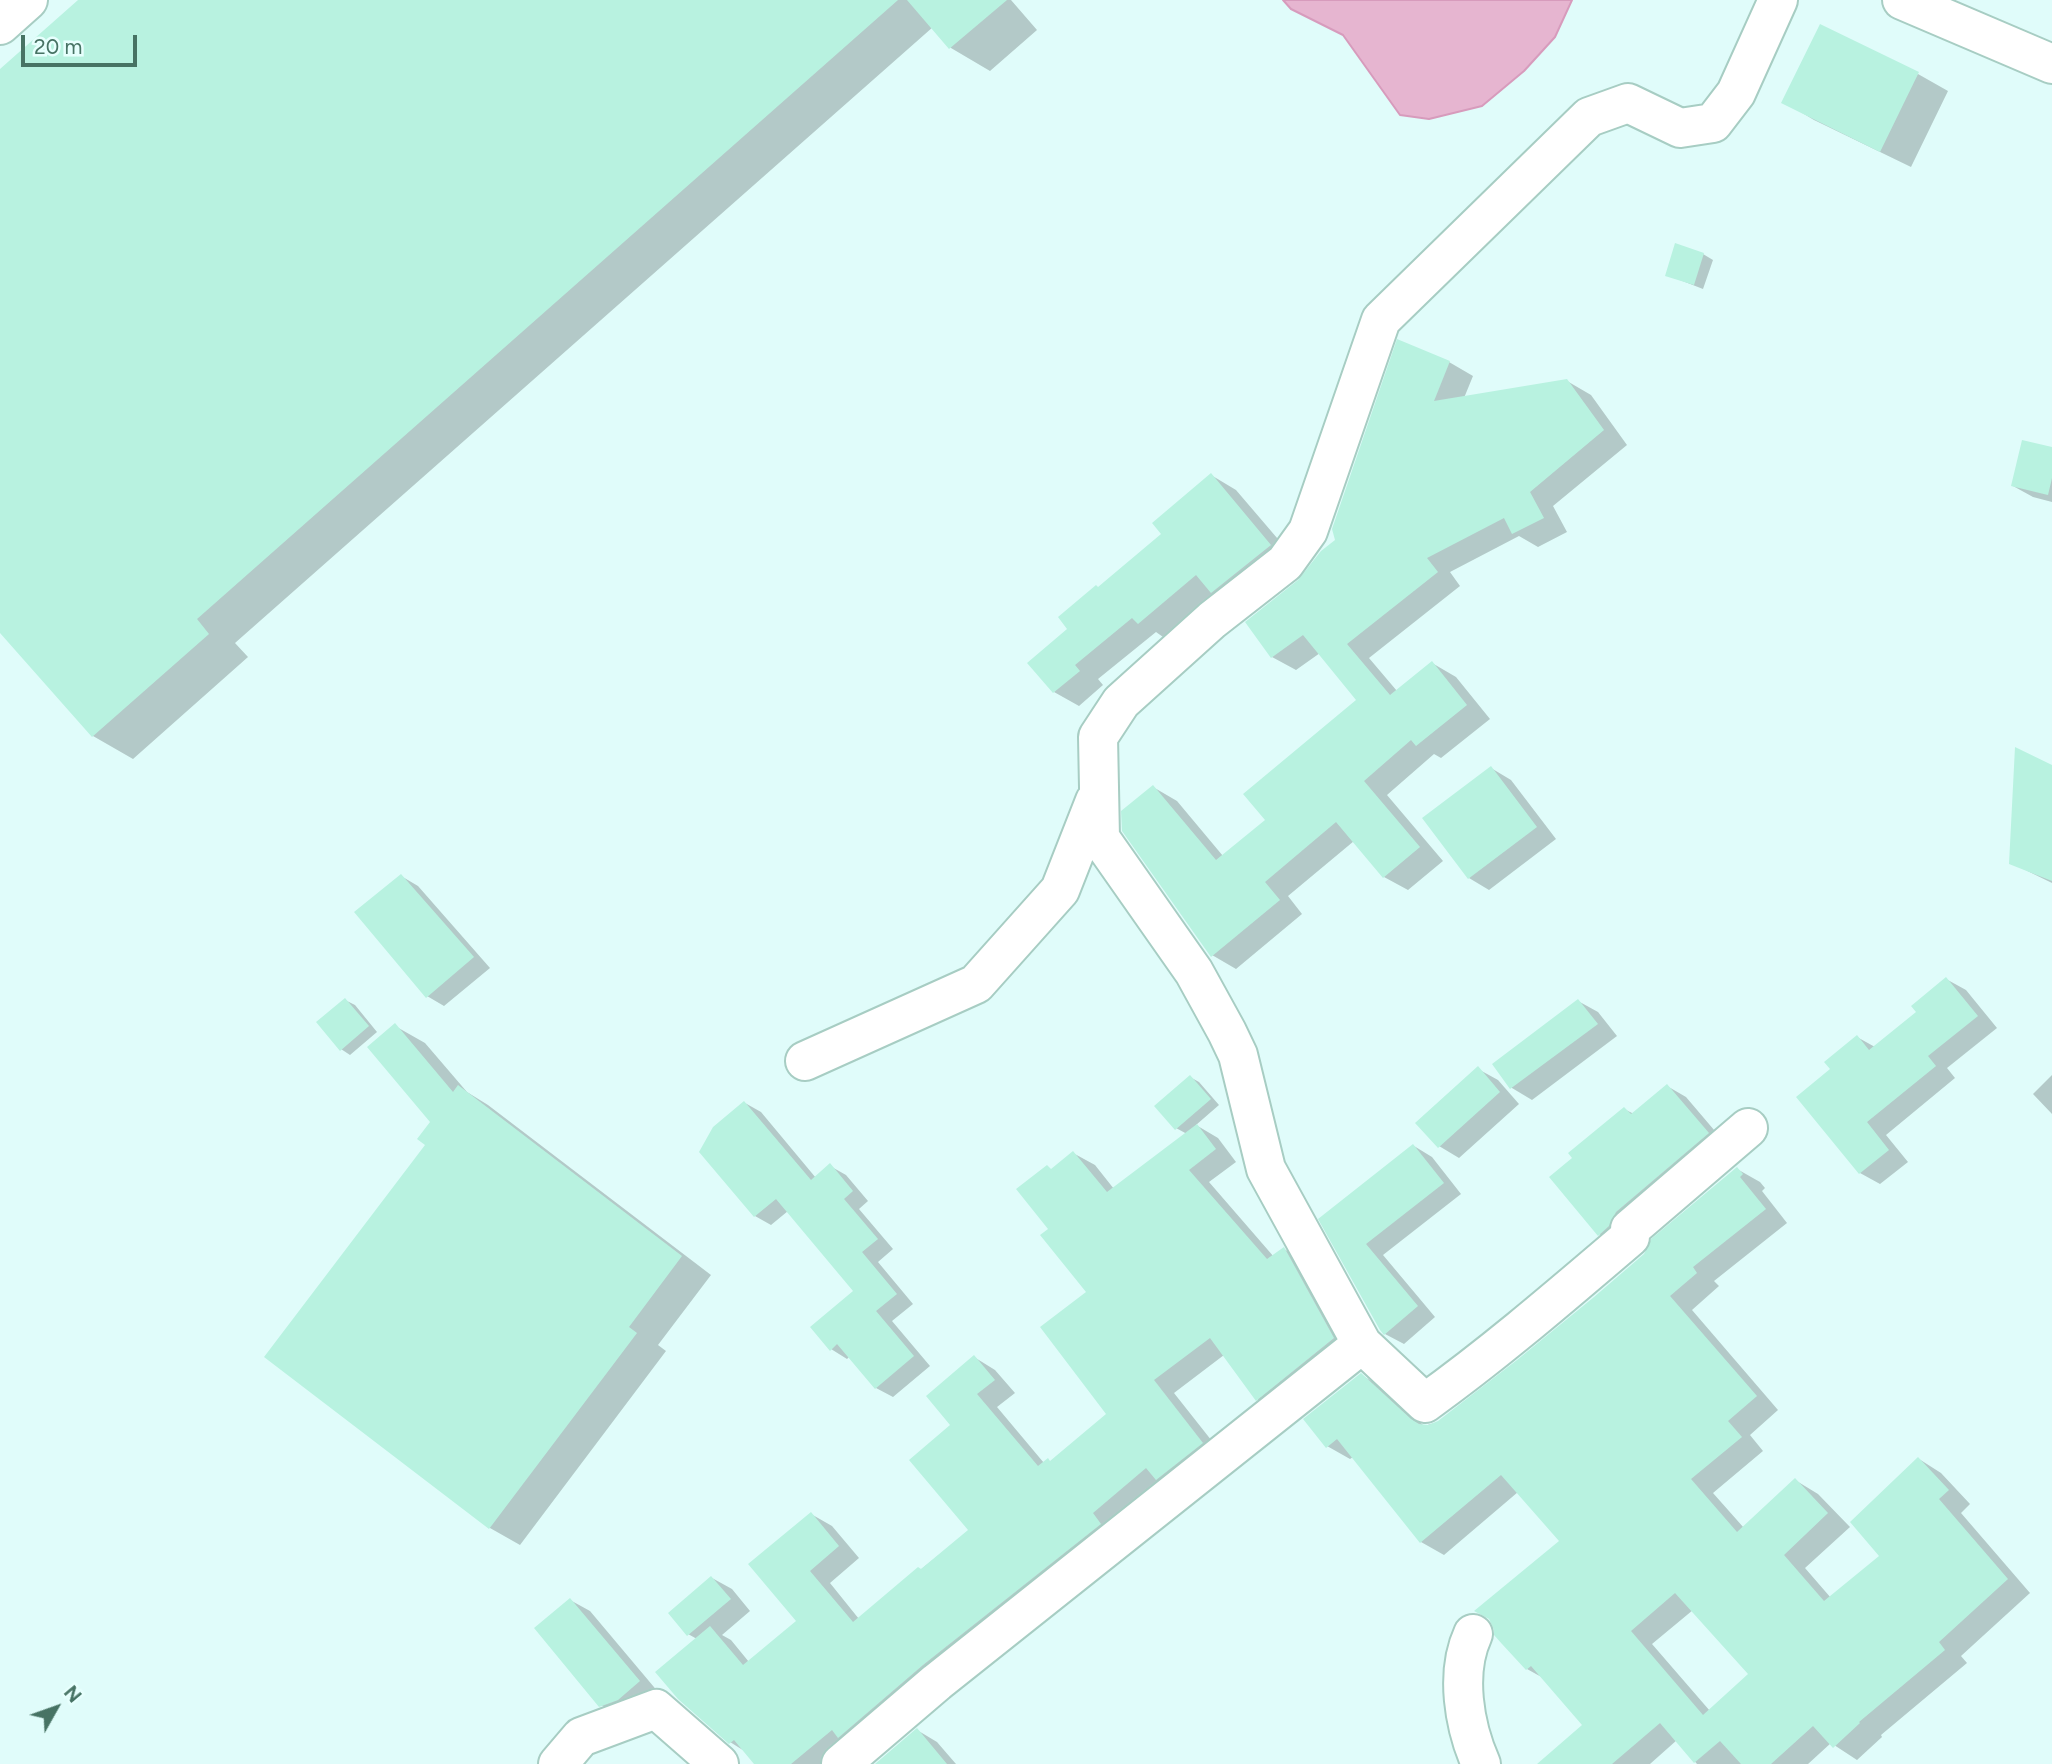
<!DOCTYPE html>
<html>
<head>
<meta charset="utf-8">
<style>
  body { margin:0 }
  #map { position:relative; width:2052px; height:1764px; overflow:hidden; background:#e0fcfa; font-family:Figtree,sans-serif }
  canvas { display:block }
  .north { position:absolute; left:21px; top:1673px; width:70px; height:70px; -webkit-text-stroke:5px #e7fffd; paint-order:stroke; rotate:50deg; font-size:19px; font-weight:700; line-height:28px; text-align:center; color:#477364 }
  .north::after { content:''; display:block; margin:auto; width:24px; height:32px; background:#477364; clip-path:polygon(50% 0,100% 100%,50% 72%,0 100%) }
  .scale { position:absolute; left:21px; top:35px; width:116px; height:32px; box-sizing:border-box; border:4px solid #477364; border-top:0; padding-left:9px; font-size:21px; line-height:24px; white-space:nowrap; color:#477364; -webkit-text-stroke:5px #e7fffd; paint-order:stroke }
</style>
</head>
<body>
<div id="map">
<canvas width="2052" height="1764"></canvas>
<div class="north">N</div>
<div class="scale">20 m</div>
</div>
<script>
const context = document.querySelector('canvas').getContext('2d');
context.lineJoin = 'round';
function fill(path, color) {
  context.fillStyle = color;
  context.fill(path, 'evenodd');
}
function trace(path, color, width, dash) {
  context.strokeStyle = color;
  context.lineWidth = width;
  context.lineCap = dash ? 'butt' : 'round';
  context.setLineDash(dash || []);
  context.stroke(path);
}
const water = new Path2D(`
  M1283,0H1572L1555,37L1524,71L1482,106L1429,119L1400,115L1343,35L1291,9Z`);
const shadow = new Path2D(`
  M81,0H1011L1037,30L990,71L951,48L933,27L235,643L248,657L133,759L93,736L0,630V71Z
  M1918,74L1948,91L1911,167L1814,120L1784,102Z
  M1703,254L1713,260L1703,289L1667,275Z
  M1449,362L1473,376L1464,398L1567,381L1591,395L1627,445L1553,506L1567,532L1538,547L1519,536L1450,572L1460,586L1369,658L1397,691L1432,663L1456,677L1490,719L1441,758L1434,754L1387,795L1443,861L1408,890L1384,877L1354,841L1288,896L1302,914L1236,969L1212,955L1153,787L1177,801L1223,856L1267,820L1358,700L1320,653L1296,670L1272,657L1300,581L1337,541Z
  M2052,449V502L2033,497L2013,486Z
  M1211,475L1236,490L1295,559L1215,593L1163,637L1156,632L1098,679L1103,685L1079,706L1054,692L1070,629L1099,588L1164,534Z
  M2052,767V883L2011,863Z
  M1491,768L1511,780L1556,839L1489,890L1469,878Z
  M401,876L418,886L490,968L444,1006L427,996Z
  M1946,979L1966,990L1997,1028L1947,1068L1955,1078L1886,1135L1908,1162L1880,1184L1860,1173L1833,1069L1857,1037L1875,1047L1918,1012Z
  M345,1000L355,1005L377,1032L350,1055L341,1049Z
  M1578,1001L1598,1012L1617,1036L1532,1100L1512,1088L1494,1064Z
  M395,1026L425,1043L467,1092L488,1105L711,1275L658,1345L666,1351L520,1545L490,1528L427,1145L432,1122Z
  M1478,1069L1498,1080L1519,1104L1459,1158L1439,1146Z
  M2052,1075V1114L2033,1094Z
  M1190,1077L1199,1082L1219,1105L1196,1125L1218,1138L1236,1162L1209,1182L1274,1257L1284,1249L1305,1261L1354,1351L1278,1411L1257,1399L1224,1355L1174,1393L1223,1455L826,1764H757L746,1752L730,1742L697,1639L688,1634L712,1578L732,1589L750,1611L722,1635L731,1640L749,1662L798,1621L811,1514L832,1526L859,1558L830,1583L859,1619L970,1530L952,1425L974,1357L995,1370L1015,1393L997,1407L1044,1463L1051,1462L1108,1414L1089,1292L1050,1229L1052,1170L1073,1153L1095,1165L1114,1189L1187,1134L1176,1128Z
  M1667,1086L1686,1097L1726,1144L1618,1245L1599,1234L1624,1109L1634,1114Z
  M745,1103L761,1112L816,1178L830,1166L846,1175L868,1201L859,1209L893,1249L878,1262L913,1304L892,1321L930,1366L893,1397L876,1388L850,1356L847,1359L831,1349L856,1292L788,1211L771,1225L755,1216Z
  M1414,1146L1432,1157L1461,1194L1383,1255L1435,1317L1404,1344L1385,1334L1321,1220Z
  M1737,1169L1760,1182L1765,1188L1762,1191L1787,1223L1714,1281L1719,1286L1692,1310L1778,1410L1750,1435L1763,1451L1713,1493L1744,1528L1795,1480L1818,1494L1850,1527L1805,1568L1831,1598L1882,1556L1919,1459L1941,1473L1970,1504L1961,1513L2030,1593L1961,1656L1967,1663L1881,1735L1882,1737L1857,1760L1831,1743L1808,1764H1697L1677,1740L1650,1764H1540L1584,1726L1545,1679L1527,1669L1561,1541L1518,1492L1444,1555L1421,1542L1353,1457L1350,1459L1327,1446L1361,1375L1384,1388L1424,1426L1438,1422L1518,1361L1646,1255ZM1693,1610L1750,1674L1710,1711L1652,1644Z
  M570,1600L590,1611L659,1693L621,1717L601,1705Z
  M917,1730L937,1742L956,1764H877Z`);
const building = new Path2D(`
  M78,0H898L197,619L209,634L92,737L0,633V69Z
  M907,0H1007L949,49Z
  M1820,24L1919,72L1880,152L1781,103Z
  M1675,243L1704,253L1694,285L1665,276Z
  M1397,339L1450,361L1434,401L1567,379L1604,430L1530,492L1544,518L1512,534L1504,518L1427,558L1438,572L1347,644L1390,695L1432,661L1467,705L1416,746L1411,740L1364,781L1420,847L1383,878L1336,822L1265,882L1280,900L1211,957L1122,831L1121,811L1153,785L1216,860L1265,820L1243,794L1356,700L1303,635L1271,658L1245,622L1298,580L1321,551L1335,540L1332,529Z
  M2022,440L2052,447V478L2048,495L2011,486Z
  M1211,473L1271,545L1211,593L1196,575L1138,624L1132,618L1075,665L1080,671L1053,693L1027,663L1067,629L1058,617L1096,585L1098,587L1161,534L1152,523Z
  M2015,747L2052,765V881L2009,864Z
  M1491,766L1537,827L1468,879L1422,818Z
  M401,874L474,957L426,998L354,912Z
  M1946,977L1978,1016L1928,1056L1936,1066L1867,1122L1889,1150L1859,1174L1796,1097L1830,1069L1824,1062L1857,1035L1869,1050L1916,1012L1911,1006Z
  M345,998L369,1026L340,1051L316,1022Z
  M1578,999L1598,1024L1510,1089L1492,1064Z
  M395,1023L453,1092L458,1085L682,1256L629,1327L637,1333L489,1529L264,1357L425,1145L417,1139L430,1122L367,1047Z
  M1478,1066L1500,1092L1438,1148L1415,1123Z
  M1190,1075L1211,1099L1175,1130L1154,1106Z
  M1667,1084L1709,1133L1616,1212L1609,1226L1598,1236L1549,1177L1572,1158L1568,1153L1624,1107L1631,1114Z
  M744,1101L811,1180L830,1163L853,1191L844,1199L878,1239L862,1252L897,1294L876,1311L914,1356L875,1389L837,1344L830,1351L810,1327L853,1291L776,1199L754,1217L699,1152L713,1127Z
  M1197,1124L1216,1149L1189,1170L1267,1259L1284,1247L1334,1338L1256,1401L1210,1338L1154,1380L1203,1443L1156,1480L1146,1468L1093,1513L1101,1524L923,1665L838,1738L832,1730L791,1764H754L734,1740L729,1744L678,1699L655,1672L710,1626L743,1665L796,1621L748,1564L811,1512L839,1546L810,1571L853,1622L918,1567L921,1569L968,1530L909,1460L950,1425L926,1396L974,1355L995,1380L977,1394L1038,1466L1048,1458L1050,1461L1106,1414L1040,1327L1086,1292L1040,1235L1048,1229L1016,1189L1047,1165L1051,1169L1073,1151L1107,1192Z
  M1413,1144L1444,1183L1366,1244L1418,1306L1384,1335L1380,1330L1318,1219Z
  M1737,1167L1743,1174L1740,1177L1766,1209L1693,1267L1697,1273L1670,1296L1757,1396L1728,1421L1742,1437L1691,1479L1737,1532L1795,1478L1828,1513L1784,1555L1824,1601L1879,1556L1850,1522L1918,1457L1949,1490L1939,1499L2008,1579L1939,1642L1945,1650L1859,1722L1860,1723L1833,1748L1813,1726L1771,1764H1741L1720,1741L1694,1763L1660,1723L1612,1764H1537L1582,1725L1531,1666L1526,1670L1502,1644L1494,1635V1630L1489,1619L1474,1611L1559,1541L1501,1475L1420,1543L1337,1439L1326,1448L1303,1419L1361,1373L1411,1419L1419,1424L1428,1425L1438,1421L1517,1360L1594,1297L1644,1254L1651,1239ZM1675,1593L1748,1674L1703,1715L1631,1631Z
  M711,1576L731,1599L687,1636L668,1613Z
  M570,1598L640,1681L618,1700L599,1707L534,1628Z
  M917,1728L947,1764H875Z`);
const minor = new Path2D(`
  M1902,0L2052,64
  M0,25L28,0
  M805,1061L976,984L1060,890L1095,801
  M1362,1344L1425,1403C1496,1352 1563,1294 1630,1237V1229L1748,1128
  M1473,1634C1455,1673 1464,1726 1481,1764
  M558,1764L581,1737L656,1709L719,1764
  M841,1764L937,1682L1362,1344L1266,1169L1238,1055L1227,1032L1194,972L1100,838L1098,737L1121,702L1212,620L1285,563L1308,531L1381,320L1589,117L1628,103L1680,128L1713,123L1736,93L1778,0`);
fill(water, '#e6b5d0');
trace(water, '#d79bbc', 2);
fill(shadow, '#0003');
fill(building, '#b8f2e0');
trace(minor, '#a7cdc3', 42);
trace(minor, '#fff', 38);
</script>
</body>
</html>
